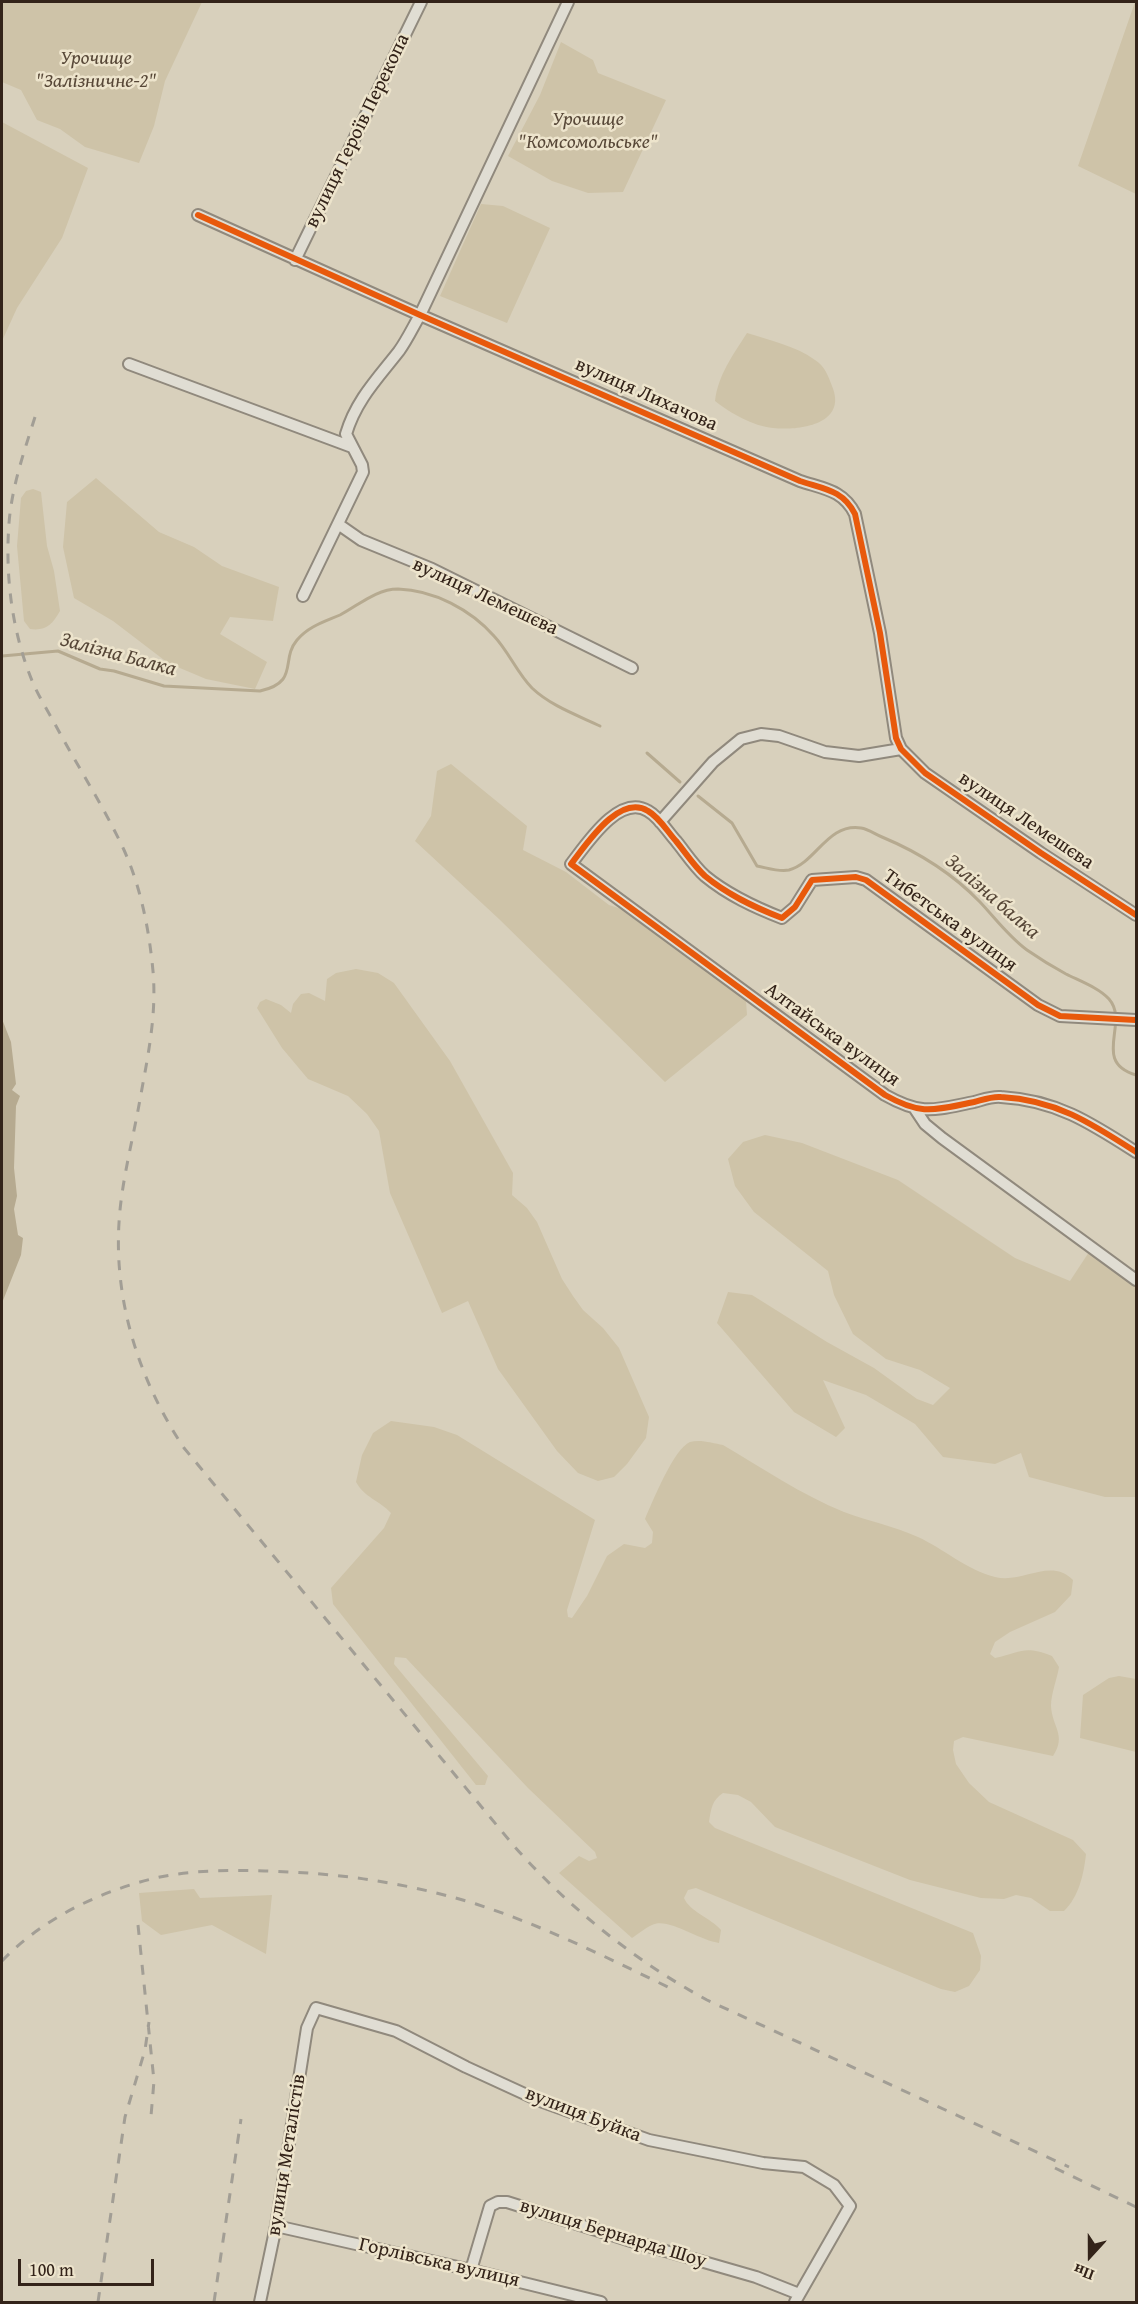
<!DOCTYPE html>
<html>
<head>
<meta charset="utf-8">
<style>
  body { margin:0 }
  #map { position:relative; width:1138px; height:2304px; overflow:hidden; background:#d8d0bc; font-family:"Gentium Book Plus",serif }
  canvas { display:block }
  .frame { position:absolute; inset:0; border:3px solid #332319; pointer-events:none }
  .north { position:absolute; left:1060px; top:2226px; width:60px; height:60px; -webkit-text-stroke:4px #ede4cc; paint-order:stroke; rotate:201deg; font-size:16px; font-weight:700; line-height:24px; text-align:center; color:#332319 }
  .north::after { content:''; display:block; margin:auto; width:21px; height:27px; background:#332319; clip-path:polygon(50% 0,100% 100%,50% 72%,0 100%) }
  .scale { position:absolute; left:18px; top:2259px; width:136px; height:27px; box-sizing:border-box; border:3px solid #332319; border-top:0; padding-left:8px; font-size:18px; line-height:21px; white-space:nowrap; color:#332319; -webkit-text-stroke:4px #ede4cc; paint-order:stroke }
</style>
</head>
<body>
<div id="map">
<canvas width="1138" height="2304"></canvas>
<div class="frame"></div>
<div class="north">Пн</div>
<div class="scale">100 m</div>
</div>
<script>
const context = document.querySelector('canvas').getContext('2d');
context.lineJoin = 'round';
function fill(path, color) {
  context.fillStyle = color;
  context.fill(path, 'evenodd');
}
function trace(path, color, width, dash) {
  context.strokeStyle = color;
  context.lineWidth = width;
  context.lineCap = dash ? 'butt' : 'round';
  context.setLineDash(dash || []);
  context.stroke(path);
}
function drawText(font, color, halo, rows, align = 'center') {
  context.font = font + ' "Gentium Book Plus",serif';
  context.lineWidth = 5;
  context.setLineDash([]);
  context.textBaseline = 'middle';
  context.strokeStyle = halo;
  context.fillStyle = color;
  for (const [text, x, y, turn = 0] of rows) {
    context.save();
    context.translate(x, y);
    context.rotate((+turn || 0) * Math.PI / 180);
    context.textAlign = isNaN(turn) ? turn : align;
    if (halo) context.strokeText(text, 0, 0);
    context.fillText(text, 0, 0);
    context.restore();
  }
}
const green = new Path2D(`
  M2,2H202L165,81L154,126L139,163L85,147L60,129L37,120L21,90L2,82Z
  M1135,2H1136V194L1078,166Z
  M561,42L593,60L598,73L666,100L623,192L588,193L552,181L508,156L540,95Z
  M2,122L88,168L62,238L17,308L2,341Z
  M481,204L503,206L550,228L507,323L440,296Z
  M747,333C769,340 796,346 815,360C825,366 828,376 832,386C848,424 800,431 773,428C753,426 730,413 715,401C718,375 733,355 747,333Z
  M96,478L159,532L194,547L222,566L279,587L273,621L230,617L220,634L267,662L255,689L206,679L168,663L113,621L74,598L63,547L67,502Z
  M33,489L41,492L47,546L54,571L60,611C52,625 46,631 30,629L24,621L17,546L21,498L26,491Z
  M451,764L527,826L523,850L566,872L609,905L637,914L746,1001L747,1015L665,1082L499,919L415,841L431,816L437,771Z
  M356,969L378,973L394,983L450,1061L513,1173L512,1195L527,1208L537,1222L562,1279L573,1296L583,1310L603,1328L619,1348L649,1417L646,1438L627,1464L614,1477L598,1481L578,1473L557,1451L498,1369L468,1301L442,1313L390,1193L379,1131L367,1114L348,1096L308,1079L282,1048L257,1008L260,1002L266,999L281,1005L291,1013L293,1004L301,994L309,993L325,1001L327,979L336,973Z
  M765,1135L802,1143L898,1180L1015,1258L1070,1281L1091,1249L1136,1280V1497H1105L1029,1477L1021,1453L995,1464L943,1457L915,1424L866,1395L823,1380L845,1428L836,1437L794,1412L717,1323L728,1292L752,1295L827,1342L874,1368L917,1399L933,1405L950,1388L920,1370L886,1359L853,1334L834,1295L828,1271L754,1212L735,1186L728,1159L743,1142Z
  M391,1421L434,1427L457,1435L595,1520L567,1610L568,1617L572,1618L587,1596L607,1556L624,1544L645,1548L652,1543L653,1532L645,1519C652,1503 674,1448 690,1442C700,1439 713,1443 723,1445C762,1468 802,1495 844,1512C868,1521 894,1526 918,1537C944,1549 967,1570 995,1577C1023,1584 1050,1557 1073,1580L1071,1595L1055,1612L1010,1632L995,1642L990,1654L995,1658C1022,1652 1024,1645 1052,1656L1059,1667C1057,1679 1051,1694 1051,1706C1052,1727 1067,1735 1053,1756L963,1737L954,1741L953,1750L956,1764L969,1783L989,1802L1073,1840L1086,1854C1084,1873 1079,1897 1064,1911H1050L1031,1898L1016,1895L1004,1899L981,1898L910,1880L775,1827L751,1802L738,1795L723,1793C712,1800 711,1809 709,1822L715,1828L973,1933L981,1956L980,1970L969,1986L955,1992L941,1989L696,1888L688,1890L684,1898C690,1912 711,1918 721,1930L719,1943C700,1941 668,1917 652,1925C645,1928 638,1934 632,1938L559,1873L579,1856L589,1861L597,1858L595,1852L528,1788L406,1658L395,1657L394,1664L488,1776L485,1785H476L333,1604L331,1588L384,1528L391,1513C379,1500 365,1498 356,1482L362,1455L373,1433Z
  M1119,1676L1136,1679V1752L1080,1738L1083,1695L1109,1678Z
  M194,1889L200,1898L272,1895L266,1954L212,1925L161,1935L142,1921L139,1893Z`);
const water = new Path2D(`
  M2,1019L11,1042L16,1084L12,1090L20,1096L16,1106L14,1168L17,1196L14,1209L18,1235L23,1238L21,1255L2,1303Z`);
const stream = new Path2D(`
  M2,656L58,651L100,669L114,671L164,686L260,691C300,682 280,660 297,640C309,626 324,622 340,615C359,605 376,589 398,589C434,590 471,610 494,636C509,652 517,673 532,688C551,706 577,715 600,726
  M647,753L680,782
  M698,796L732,823L757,866C768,868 778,872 789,870C817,862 827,823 861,828C868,829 875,834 882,837C918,852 952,873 980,902C995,918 1009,937 1027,950C1040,959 1053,967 1066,974C1080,981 1099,988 1109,999C1130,1023 1091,1062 1136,1075`);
const street = new Path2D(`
  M198,215L420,315L800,481C824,489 843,490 855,514L880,633L896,738L901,749L925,773L1041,853L1136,915
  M295,260L421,2
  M129,364L352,447
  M338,524L361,540L432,569L632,668
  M303,596L363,472L362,465L346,434C356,400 378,378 399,351C407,340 413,327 420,315L568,2
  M660,822L713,762L741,739L761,734L779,736L825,752L859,756L901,749
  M1136,1020L1060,1016L1038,1005L866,880L856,877L812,880L795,907L782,918C754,907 728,895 705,876C694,866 685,852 676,841C667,831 659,817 648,811C619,793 586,845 571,864L885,1095C922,1116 934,1110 974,1102C982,1100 992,1096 1001,1097C1056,1100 1091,1123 1136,1152
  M915,1109L925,1124L942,1138L1136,1280
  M276,2226L471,2270L601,2302
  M471,2270L490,2206L498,2202H507L631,2241L756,2277L799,2294
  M260,2302L276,2226L307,2028L316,2008L396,2031L466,2067L540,2101L649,2140L763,2163L804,2167L834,2185L850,2206L795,2302`);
const rail = new Path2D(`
  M35,417C24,452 12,486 9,523C5,576 12,633 33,683C39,697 48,711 56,726C78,767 104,807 124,850C141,888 149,929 153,971C157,1017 147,1060 139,1105C132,1143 121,1185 119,1223C114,1303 140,1382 184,1448L514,1846C568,1907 635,1961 707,2000L1069,2167
  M138,1925L154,2081L151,2116
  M2,1961C43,1918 102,1890 160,1877C194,1870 231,1870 265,1871C338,1873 405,1882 476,1904C544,1926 608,1958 672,1989
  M1055,2168L1136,2207
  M98,2302L125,2117L145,2050L149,2022
  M214,2302L241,2119`);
const cycleway = new Path2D(`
  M198,215L420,315L800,481C824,489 843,490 855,514L880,633L896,738L901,749L925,773L1041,853L1136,915
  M1136,1020L1060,1016L1038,1005L866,880L856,877L812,880L795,907L782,918C754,907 728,895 705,876C694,866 685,852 676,841C667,831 659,817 648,811C619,793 586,845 571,864L885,1095C922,1116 934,1110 974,1102C982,1100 992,1096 1001,1097C1056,1100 1091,1123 1136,1152`);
const parkNames = [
  ["Урочище",96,59],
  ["\"Залізничне-2\"",96,82],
  ["Урочище",588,120],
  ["\"Комсомольське\"",588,143]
];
const streetNames = [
  ["вулиця Героїв Перекопа",358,131,-64],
  ["вулиця Лихачова",646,395,24],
  ["вулиця Лемешєва",485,597,25],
  ["вулиця Лемешєва",1026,821,34],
  ["Тибетська вулиця",950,921,36],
  ["Алтайська вулиця",832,1035,36],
  ["вулиця Буйка",583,2115,21],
  ["вулиця Металістів",287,2155,-81],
  ["вулиця Бернарда Шоу",613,2234,17],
  ["Горлівська вулиця",439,2263,13]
];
const waterNames = [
  ["Залізна Балка",118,655,15],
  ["Залізна балка",992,897,41]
];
fill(green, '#cec3a8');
fill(water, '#b6aa90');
trace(stream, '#b6aa90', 3);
trace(street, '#90897d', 14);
trace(street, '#e0ddd3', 10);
trace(rail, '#a29e95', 3, [10, 10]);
trace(cycleway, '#e8590c', 6);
drawText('italic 20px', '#584838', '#ede4cc', parkNames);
drawText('20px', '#332319', '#ede4cc', streetNames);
drawText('italic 21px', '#564637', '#ede4cc', waterNames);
</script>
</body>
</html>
